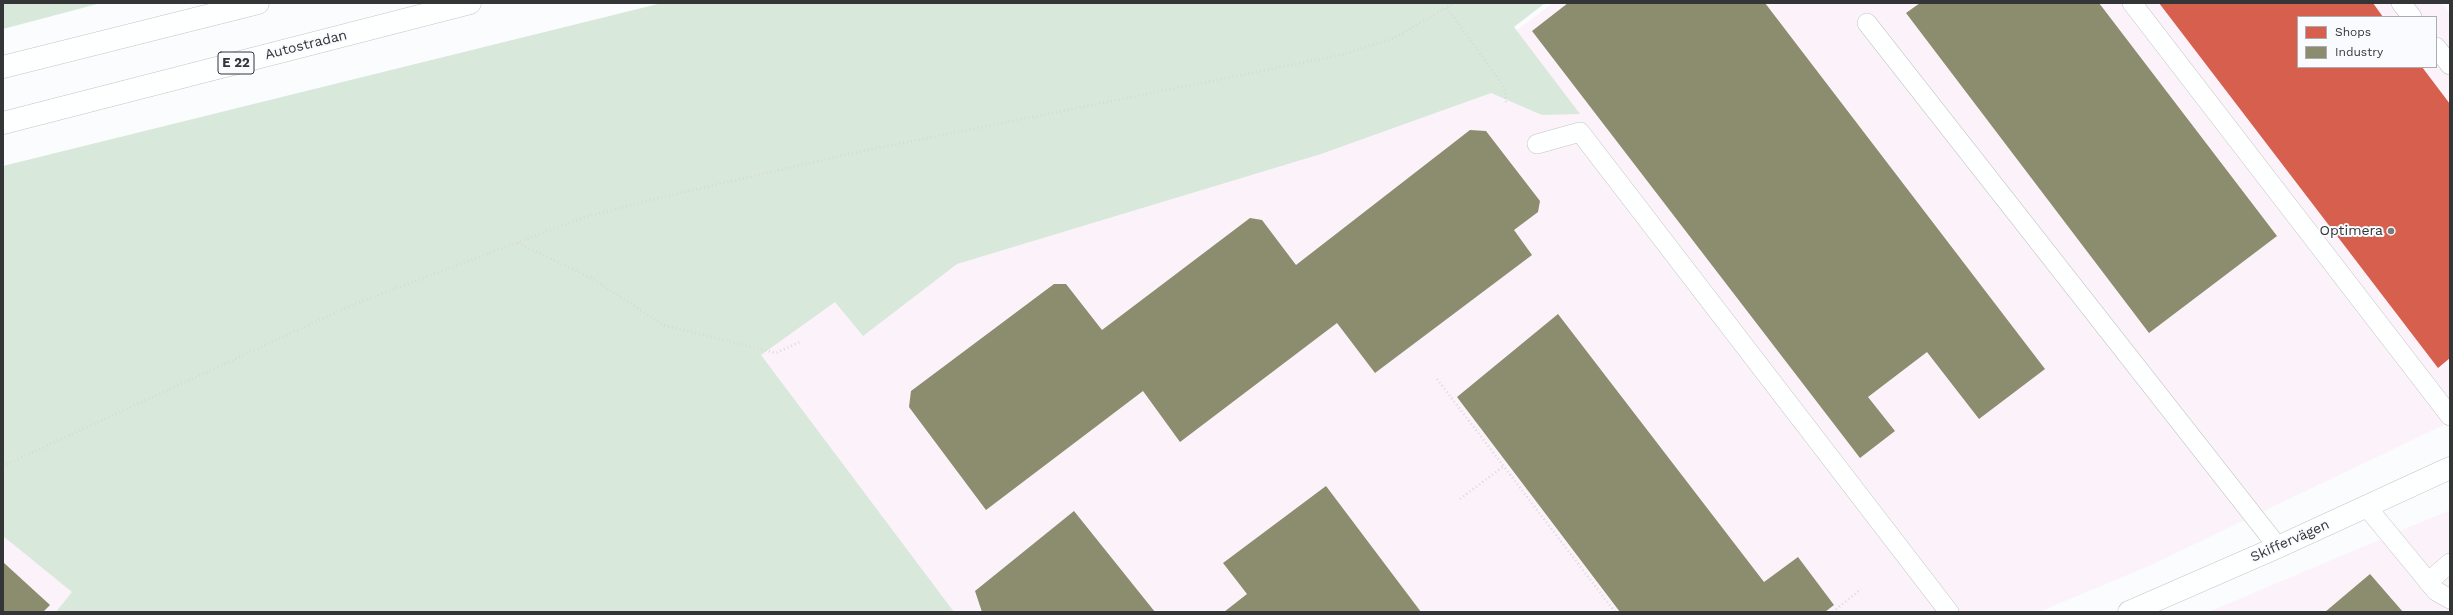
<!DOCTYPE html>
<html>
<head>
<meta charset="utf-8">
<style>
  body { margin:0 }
  #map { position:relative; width:2453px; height:615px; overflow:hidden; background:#fafcfe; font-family:"Work Sans",sans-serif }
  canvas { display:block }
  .frame { position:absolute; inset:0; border:4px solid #343536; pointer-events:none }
  .legend { position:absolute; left:2297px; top:16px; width:140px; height:52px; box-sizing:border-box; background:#f9fbff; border:1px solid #aaacaf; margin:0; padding:5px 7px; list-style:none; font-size:12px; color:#343536 }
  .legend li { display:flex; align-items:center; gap:8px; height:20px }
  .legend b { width:20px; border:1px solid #aaacaf }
</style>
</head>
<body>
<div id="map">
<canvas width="2453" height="615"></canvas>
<div class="frame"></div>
<ul class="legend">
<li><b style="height:11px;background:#d6604d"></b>Shops</li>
<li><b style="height:11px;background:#8c8c6e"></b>Industry</li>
</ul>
</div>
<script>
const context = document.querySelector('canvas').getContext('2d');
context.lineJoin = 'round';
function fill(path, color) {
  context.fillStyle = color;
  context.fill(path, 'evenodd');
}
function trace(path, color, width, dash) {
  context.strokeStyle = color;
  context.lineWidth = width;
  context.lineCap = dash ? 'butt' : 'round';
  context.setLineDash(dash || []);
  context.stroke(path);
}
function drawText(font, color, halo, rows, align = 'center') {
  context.font = font + ' "Work Sans",sans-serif';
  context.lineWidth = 4;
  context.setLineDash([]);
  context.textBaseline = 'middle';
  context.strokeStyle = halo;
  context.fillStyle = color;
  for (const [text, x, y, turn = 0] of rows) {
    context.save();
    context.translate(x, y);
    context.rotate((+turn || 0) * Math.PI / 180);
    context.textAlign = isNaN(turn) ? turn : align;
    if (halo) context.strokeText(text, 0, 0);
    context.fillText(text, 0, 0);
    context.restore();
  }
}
const industrial = new Path2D(`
  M1553,3H2442L2450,13V422L2149,566L2039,612H3V505L1495,47ZM2298,17H2436V67H2298Z
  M2450,510V612H2208Z`);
const green = new Path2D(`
  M3,3H101L3,29Z
  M662,3H1545L1514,27L1580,114L1542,115L1491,93L1321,154L957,264L863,336L835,302L761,355L954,612H56L72,592L3,536V166Z`);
const shops = new Path2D(`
  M2159,3H2373L2383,17H2298V67H2422L2450,104V358L2438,368Z`);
const industry = new Path2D(`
  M1568,3H1765L2045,369L1979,419L1927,352L1868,397L1895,431L1860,458L1532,31Z
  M1920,3H2099L2277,236L2149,333L1906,13Z
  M1470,130L1486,131L1540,201L1538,212L1514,230L1532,255L1375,373L1337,323L1180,442L1143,391L986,510L909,407L911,391L1054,284H1066L1102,330L1250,218L1262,220L1296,265Z
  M1558,314L1764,582L1798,557L1834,605L1825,612H1620L1457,397Z
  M1326,486L1421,612H1224L1247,594L1223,563Z
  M1074,511L1155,612H982L975,591Z
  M3,562L50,605L43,612H3Z
  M2370,574L2403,612H2325Z`);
const path = new Path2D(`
  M1447,8L1505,88L1506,103
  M518,243L595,280L663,325L776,353L802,341
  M1437,379L1615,612
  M3,466L352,305L582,218L654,199L853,153L1341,55L1394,38L1454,3
  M1460,499L1504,466
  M1833,612L1861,589`);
const service = new Path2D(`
  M2132,3L2450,416
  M2401,3L2412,17
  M1867,23L2278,547
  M2436,47L2450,65
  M1537,144L1580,132L1949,612
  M2366,506L2436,591L2450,599
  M2428,582L2450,563`);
const minor = new Path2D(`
  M2129,612L2278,547L2450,468`);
const motorway = new Path2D(`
  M3,67L258,3
  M3,123L470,3`);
const markers = [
  [2391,231,4,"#797b7c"]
];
const shields = [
  [236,63,36]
];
const shieldNames = [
  ["E 22",236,63]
];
const streetNames = [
  ["Autostradan",306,45,-14],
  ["Skiffervägen",2290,541,-24]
];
const poiNames = [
  ["Optimera",2383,231]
];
fill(industrial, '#fcf3fa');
fill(green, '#d8e8da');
fill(shops, '#d6604d');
fill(industry, '#8c8c6e');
trace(service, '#c4c5c6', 20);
trace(minor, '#c4c5c6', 23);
trace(motorway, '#c4c5c6', 23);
trace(path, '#d9d9da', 2.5, [1, 3]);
trace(service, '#feffff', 19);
trace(minor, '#feffff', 22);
trace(motorway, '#feffff', 22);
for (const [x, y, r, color] of markers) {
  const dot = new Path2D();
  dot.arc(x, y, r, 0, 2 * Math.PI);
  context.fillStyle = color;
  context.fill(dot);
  trace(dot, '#f9fbff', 1.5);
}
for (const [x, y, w] of shields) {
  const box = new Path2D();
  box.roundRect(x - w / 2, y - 11, w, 22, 3);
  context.fillStyle = '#f9fbff';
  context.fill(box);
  trace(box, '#343536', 1);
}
drawText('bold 13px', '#343536', null, shieldNames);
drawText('14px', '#343536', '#f9fbff', streetNames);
drawText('14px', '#343536', '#f9fbff', poiNames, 'right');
</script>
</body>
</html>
